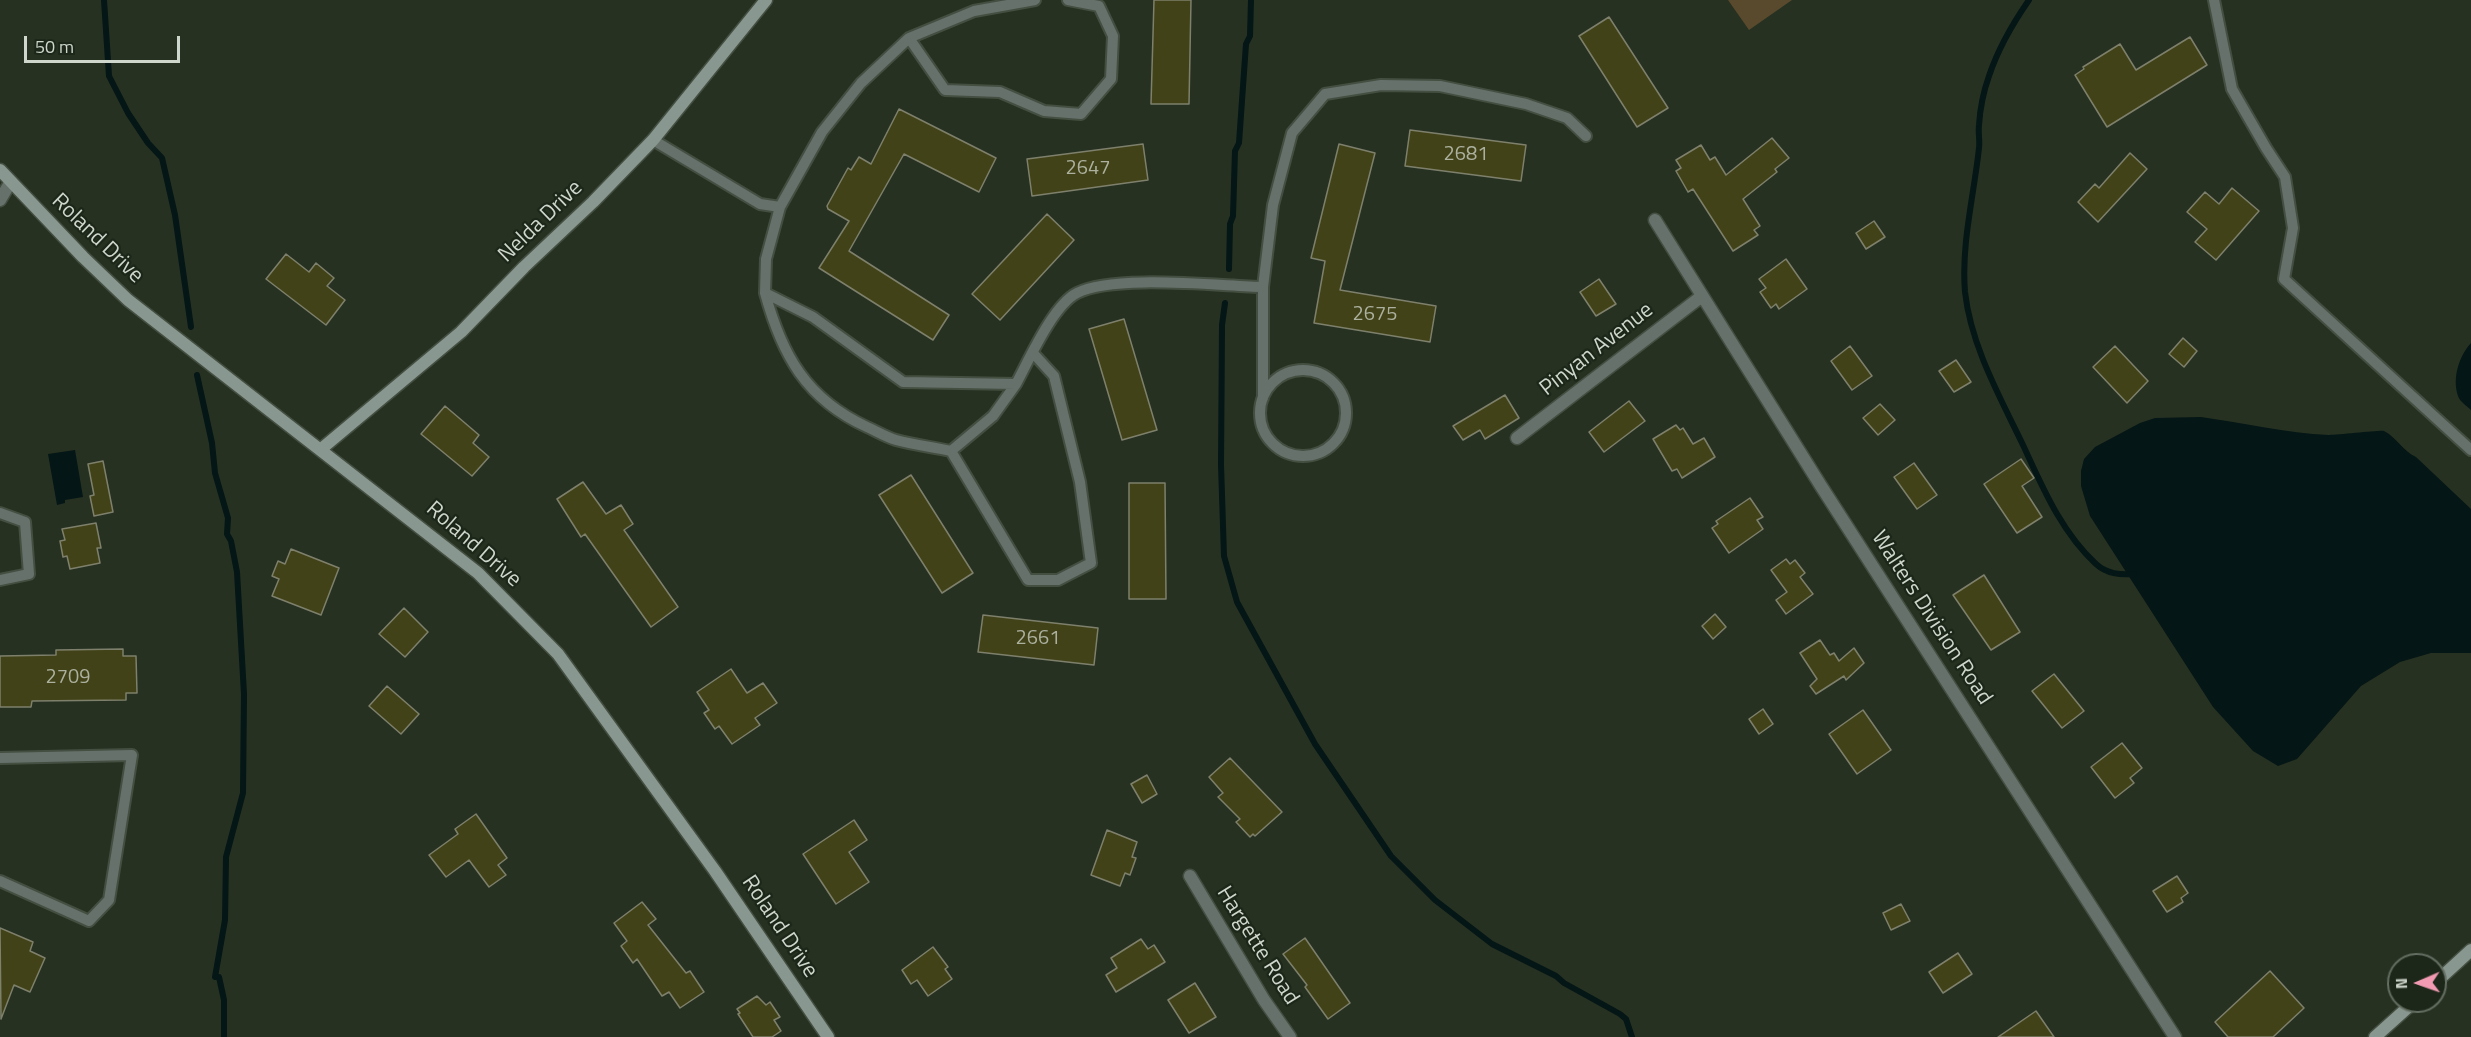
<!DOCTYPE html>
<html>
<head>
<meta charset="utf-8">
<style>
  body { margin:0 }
  #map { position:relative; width:2471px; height:1037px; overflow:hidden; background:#263122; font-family:"Titillium Web",sans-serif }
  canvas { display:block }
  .north { position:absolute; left:2387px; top:953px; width:60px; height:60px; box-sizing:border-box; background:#1c2719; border:2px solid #646d61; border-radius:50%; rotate:268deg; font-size:16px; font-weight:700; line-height:24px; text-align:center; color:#cfd6cc }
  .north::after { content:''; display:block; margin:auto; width:21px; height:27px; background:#f19ab1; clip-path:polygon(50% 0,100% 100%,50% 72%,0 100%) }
  .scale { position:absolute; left:24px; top:36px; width:156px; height:27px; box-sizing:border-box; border:3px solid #cfd6cc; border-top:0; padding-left:8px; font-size:18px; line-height:21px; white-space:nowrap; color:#cfd6cc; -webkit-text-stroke:4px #1c2719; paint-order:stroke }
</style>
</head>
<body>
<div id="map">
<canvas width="2471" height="1037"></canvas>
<div class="north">N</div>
<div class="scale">50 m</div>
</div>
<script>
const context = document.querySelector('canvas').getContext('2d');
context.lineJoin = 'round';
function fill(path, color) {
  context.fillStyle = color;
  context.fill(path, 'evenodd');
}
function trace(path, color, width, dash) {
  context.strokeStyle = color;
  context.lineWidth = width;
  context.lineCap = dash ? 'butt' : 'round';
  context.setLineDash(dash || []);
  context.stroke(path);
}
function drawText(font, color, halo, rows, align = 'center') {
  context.font = font + ' "Titillium Web",sans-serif';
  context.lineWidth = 4.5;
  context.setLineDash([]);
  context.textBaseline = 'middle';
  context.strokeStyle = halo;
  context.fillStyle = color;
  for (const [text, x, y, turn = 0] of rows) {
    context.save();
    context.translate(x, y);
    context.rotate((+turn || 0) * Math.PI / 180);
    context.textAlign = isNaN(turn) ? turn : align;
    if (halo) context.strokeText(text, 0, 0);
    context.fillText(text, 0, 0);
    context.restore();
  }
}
const green = new Path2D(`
  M1728,0H1792L1749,30Z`);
const water = new Path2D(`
  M2471,343V410C2467,406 2460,402 2458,396C2452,378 2459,356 2471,343Z
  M2201,417C2244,423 2286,433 2329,435C2339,435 2380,430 2384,431C2396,437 2403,451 2416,457L2471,509V653H2431L2400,662L2361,686L2297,759L2278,766L2253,751L2213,707L2090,516L2081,486V471L2084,459L2095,447L2140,423L2155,418Z
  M75,450L83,497L65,500V503L57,505L48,454Z`);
const stream = new Path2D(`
  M104,0L109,76L128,113L148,143L162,158L175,215L191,327
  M2029,0C2013,23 1998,49 1989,76C1984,90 1980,110 1979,125C1978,133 1980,140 1979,148C1974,195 1961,244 1965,292C1971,346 2000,397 2023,445C2042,486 2061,532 2096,564C2107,574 2120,575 2134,574
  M1229,269L1230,224L1233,216L1235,151L1239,143L1246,44L1250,36L1251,0
  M1225,303L1222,325L1221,465L1224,556L1237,602L1315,744L1391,856L1435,900L1492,944L1556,976L1564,983L1620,1014L1626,1019L1632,1037
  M197,375L212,443L215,473L228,518L227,534L231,541L237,572L244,694L243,793L226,857L225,920L215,977H219L224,1000V1037`);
const building = new Path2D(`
  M1154,0H1191L1189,104H1151Z
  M1609,17L1668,108L1637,127L1579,36Z
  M2190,37L2207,65L2107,127L2075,75L2084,69L2083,67L2120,44L2136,70Z
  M899,109L996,158L979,192L904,154L849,251L949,315L933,340L819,268L849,221L828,209L827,206L848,168L851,170L859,157L871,164Z
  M1410,130L1526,145L1521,181L1405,166Z
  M1772,138L1789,158L1775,169L1777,172L1743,199L1760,226L1754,230L1758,235L1733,251L1693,189L1688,192L1676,171L1681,168L1676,160L1701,145L1710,160L1715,157L1726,175Z
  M1143,144L1148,180L1032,196L1027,159Z
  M1339,144L1375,153L1340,290L1436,306L1430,342L1314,323L1325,261L1311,258Z
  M2130,153L2147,169L2098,222L2078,202L2095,184L2099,188Z
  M2232,188L2259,211L2216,260L2195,242L2207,229L2187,212L2205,192L2219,204Z
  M1047,214L1074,240L1000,320L972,294Z
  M1874,221L1885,237L1866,249L1856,233Z
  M286,254L309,272L316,263L334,278L327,286L345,300L326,325L266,279Z
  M1786,259L1807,289L1779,309L1776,304L1771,308L1760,292L1766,288L1759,279Z
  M1599,279L1616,304L1596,316L1580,292Z
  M1124,319L1157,430L1122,440L1089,329Z
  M2183,338L2197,351L2184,367L2169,354Z
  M1850,346L1872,376L1852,390L1831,361Z
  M2115,346L2148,381L2127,403L2093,367Z
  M1956,360L1971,382L1954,392L1939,371Z
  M1505,395L1519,418L1485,439L1480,430L1463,440L1453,426Z
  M1629,401L1645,421L1604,452L1589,432Z
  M1880,404L1895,420L1878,435L1863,418Z
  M445,406L479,435L473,443L489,457L472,476L421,434Z
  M1676,425L1680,430L1683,428L1693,444L1704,438L1715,457L1682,478L1677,469L1672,471L1653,439Z
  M2021,459L2034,478L2022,486L2042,517L2017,533L1984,484Z
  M103,461L113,512L94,516L90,496L94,495L88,464Z
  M1914,463L1937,495L1917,509L1894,477Z
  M911,475L973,573L942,593L879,495Z
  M583,482L606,514L621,505L633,524L624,530L678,607L651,627L585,534L581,537L557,499Z
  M1129,483H1165L1166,599H1129Z
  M1750,498L1763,517L1757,520L1763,529L1729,553L1712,528L1718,524L1716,521Z
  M96,523L101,548H97L100,563L70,569L67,556L63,557L60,541L65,540L62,529Z
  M291,549L339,568L321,615L272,596L279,579L272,576L278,561L285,564Z
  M1786,559L1790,564L1795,560L1805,573L1800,577L1813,594L1786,614L1776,600L1787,592L1771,570Z
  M1984,575L2020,632L1991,650L1953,595Z
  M404,608L428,632L405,657L379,634Z
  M1715,614L1726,627L1713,639L1702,626Z
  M983,615L1098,628L1094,665L978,652Z
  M1820,640L1830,655L1834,653L1839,661L1854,648L1864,663L1846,680L1844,676L1816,694L1810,686L1817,679L1800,653Z
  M123,649V656H136L137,693H126V700L32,701L31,707H0V656L56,655V650Z
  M731,669L747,693L763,683L777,703L755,718L760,725L732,744L719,726L715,729L704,713L709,710L697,692Z
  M2054,674L2084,711L2062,728L2032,691Z
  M387,686L419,714L401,734L369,706Z
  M1763,709L1773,724L1759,734L1749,719Z
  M1863,710L1891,750L1857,774L1829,734Z
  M2122,743L2142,768L2130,778L2134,783L2115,798L2091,767Z
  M1230,758L1282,812L1255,836L1253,834L1250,837L1236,822L1240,819L1218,797L1223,793L1209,777Z
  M1147,775L1157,794L1142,803L1131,784Z
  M476,814L507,858L498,865L506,875L489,887L469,860L446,877L429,855L458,834L455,829Z
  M854,820L867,840L849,852L869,882L836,904L803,854Z
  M1107,830L1137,842L1132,857L1136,858L1130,875L1125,873L1120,886L1091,875Z
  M2177,876L2188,893L2181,898L2183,902L2167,912L2153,891Z
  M642,902L656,919L648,925L686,973L690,971L704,992L680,1008L669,992L662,996L637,959L633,963L621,946L627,941L614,923Z
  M1901,904L1910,921L1891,930L1883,913Z
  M0,928L33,942L30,951L45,958L30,992L14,985L1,1019Z
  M1305,938L1350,1003L1328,1019L1305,987L1307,985L1283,954Z
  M1141,939L1148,949L1154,945L1165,962L1116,992L1106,975L1117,968L1111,958Z
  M933,947L948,967L945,969L952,979L928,996L917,980L911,984L902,970Z
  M1958,953L1972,974L1943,993L1929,972Z
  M2270,971L2304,1008L2273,1037H2228L2215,1022Z
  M1195,983L1216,1017L1189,1033L1168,1000Z
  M757,996L766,1005L770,1002L780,1017L774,1020L781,1031L772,1037H753L738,1014L740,1013L737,1009Z
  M2036,1011L2054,1037H1998Z`);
const lane = new Path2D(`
  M2214,0L2232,89L2266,148L2285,177L2293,228L2284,279L2471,450
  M909,38L945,90L1000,92L1044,111L1081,114L1111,79L1113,36L1099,6L1068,0
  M653,140L760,204L780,207L822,132L861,83L909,38L974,11L1035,0
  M780,207L766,259L765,293L813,317L903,382L1016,384C1029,360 1053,305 1077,293C1113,274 1219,286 1263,287L1273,205L1292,133L1325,94L1381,85L1440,86L1526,104L1567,118L1586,136
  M765,293C782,355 806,399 867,427C876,431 886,437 896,440C914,445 933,447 951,451L1028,580H1058L1091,563L1080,482L1054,376L1033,353
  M1260 413a43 43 0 1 1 86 0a43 43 0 1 1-86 0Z
  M1263,398V287
  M951,451L993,416L1016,384
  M0,513L25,522L29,574L0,580
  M0,758L132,755L109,900L89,921L0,881`);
const street = new Path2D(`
  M0,200L10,183
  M1655,220L1821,486L2175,1037
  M1517,438L1702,296
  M1190,876L1264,1000L1290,1037`);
const secondary = new Path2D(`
  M0,170L83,257L128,300L478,573L558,654L715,871L828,1037
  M320,450L461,332L524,267L593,202L653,140L766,0
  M2435,983L2471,950
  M2375,1037L2415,1001`);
const numberNames = [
  ["2681",1466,155],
  ["2647",1088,169],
  ["2675",1375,315],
  ["2661",1038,639],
  ["2709",68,678]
];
const streetNames = [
  ["Nelda Drive",541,222,-44],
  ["Roland Drive",97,239,44],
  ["Pinyan Avenue",1597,350,-38],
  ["Roland Drive",473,545,41],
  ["Walters Division Road",1931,618,57],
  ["Roland Drive",779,927,56],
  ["Hargette Road",1257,946,58]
];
fill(green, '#594a2d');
fill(water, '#041615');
trace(stream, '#041615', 6);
fill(building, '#414217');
trace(building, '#7e806c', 1.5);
trace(lane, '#444f41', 14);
trace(street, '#444f41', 15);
trace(secondary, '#444f41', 15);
trace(lane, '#67716c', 10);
trace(street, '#67716c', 12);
trace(secondary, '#88978f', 12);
drawText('20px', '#acb19f', null, numberNames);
drawText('22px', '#cfd6cc', '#1c2719', streetNames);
</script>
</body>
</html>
